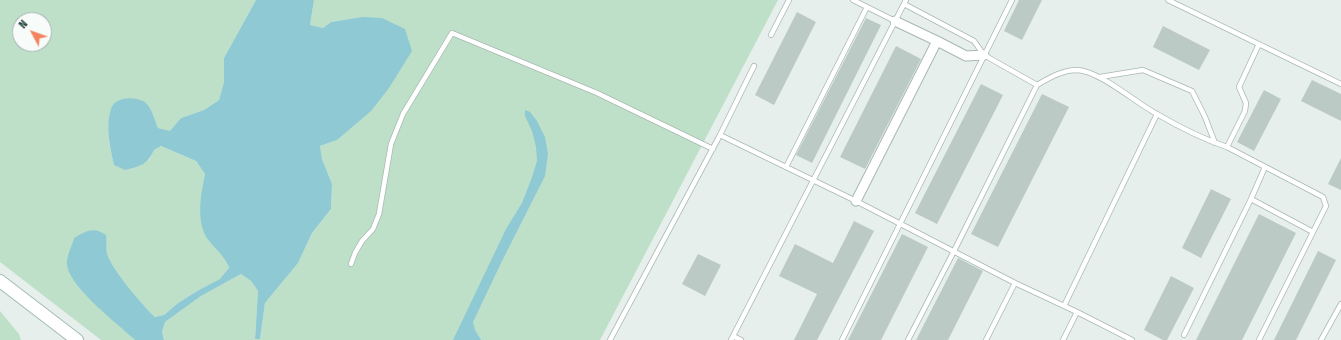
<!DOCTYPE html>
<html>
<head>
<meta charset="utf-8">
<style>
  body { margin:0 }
  #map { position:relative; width:1341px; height:340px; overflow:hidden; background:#e6efeb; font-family:"Fira Sans Condensed",sans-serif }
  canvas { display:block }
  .north { position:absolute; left:12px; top:12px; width:40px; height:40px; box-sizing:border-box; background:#f7fbf9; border:1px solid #a3b1ad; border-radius:50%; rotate:311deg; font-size:11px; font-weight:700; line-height:16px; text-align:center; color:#24423a }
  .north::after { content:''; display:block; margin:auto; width:14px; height:18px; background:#f4845f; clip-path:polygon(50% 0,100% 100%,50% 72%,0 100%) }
</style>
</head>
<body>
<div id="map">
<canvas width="1341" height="340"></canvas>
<div class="north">N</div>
</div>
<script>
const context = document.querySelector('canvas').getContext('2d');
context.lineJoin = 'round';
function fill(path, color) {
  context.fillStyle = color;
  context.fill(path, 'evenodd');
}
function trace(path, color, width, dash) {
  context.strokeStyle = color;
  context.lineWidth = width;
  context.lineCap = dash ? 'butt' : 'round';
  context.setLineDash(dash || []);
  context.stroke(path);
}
const green = new Path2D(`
  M0,0H256L224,58V82L219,100L204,110L181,118L170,132L158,128L153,114L108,125L109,142L114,165L149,160L154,150L161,146L196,161L205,174L202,190L208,240L225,258L229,269L221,279L197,291L178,303L164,315L155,317C142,306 114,272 108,256C105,250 106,241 106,235L74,238L67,264L86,295L135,340H101L0,262ZM20,20H44V44H20Z
  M314,0H778L600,340H164L162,332L165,322L201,296L241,274L251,281L258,291L255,338L260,339L265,303L298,263L312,233L331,209L332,184L322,159L320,146L337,140L362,17L331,22L323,28L310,25Z
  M0,311L19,334L21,340H0Z`);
const water = new Path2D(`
  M256,0H314L310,25L323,28L331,22L362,17L382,18L405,29L412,51L389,88L371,111L337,140L320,146L322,159L332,184L331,209L312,233L298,263L265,303L260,339H255L258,291L251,281L241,274L201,296L165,322L162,332L164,340H135C118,324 70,288 67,265C66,257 72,246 74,238C86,231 94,226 106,235C107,241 105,250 108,256C114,272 143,306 155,317L164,315L178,303L197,291L220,279L229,268C224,255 218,252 209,241C195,223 201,194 205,174L196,161L161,146L154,150C147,165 141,166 125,170L114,165C110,147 105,127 111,109C114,97 133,96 143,101C151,105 155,120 158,128L170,131L181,118L204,110L219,100L224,82V58Z
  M525,110L530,112L537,121L545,137L548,154L545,176L502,261L473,322L475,330L481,340H453L506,229L522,203L531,180L537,161L536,147L532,131L525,116Z`);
const building = new Path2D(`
  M1019,0H1042L1022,40L1004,31Z
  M797,12L816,22L774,105L755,95Z
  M866,18L881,25L812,163L796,155Z
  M1163,26L1210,50L1199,70L1153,47Z
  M896,46L921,59L865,169L840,157Z
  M1312,80L1341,94V121L1301,101Z
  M981,84L1003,95L937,224L915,213Z
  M1264,90L1281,99L1254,151L1237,142Z
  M1042,94L1069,107L998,247L971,234Z
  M1341,158V190L1328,184Z
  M1211,189L1231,199L1201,258L1182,248Z
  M1259,214L1296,233L1242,340H1196Z
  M854,221L874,231L817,340H794L817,294L779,276L795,244L833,263Z
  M902,234L928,247L881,340H848Z
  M1318,251L1336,260L1296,340H1274Z
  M698,254L721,265L705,296L682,284Z
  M958,258L983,271L948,340H916Z
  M1171,276L1194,288L1167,340H1163L1144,330Z`);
const lane = new Path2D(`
  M853,0L895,21
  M1168,0L1341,84
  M904,4L974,41L984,55L1037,85C1049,78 1062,70 1077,70C1100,71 1136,103 1157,114C1179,127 1203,139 1227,147L1323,197L1326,206L1259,340
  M771,35L789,0
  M1100,77L1143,70L1192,91L1205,117L1215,143
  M720,135L754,66
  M1227,147L1245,111L1246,103L1239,87L1259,44
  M786,167L867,7
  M1265,167L1251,199L1313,232
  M351,264L355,253L362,241L373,229L379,214L391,144L403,114L452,33L597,93L713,149
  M1064,306L1157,114
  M1184,335L1251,199
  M733,336L741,340
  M610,340L720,135L856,201L1015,283L1077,312L1132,340
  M731,340L906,0
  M842,340L1012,0
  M908,340L954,251L1037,85
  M986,340L1015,283
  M1063,340L1077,312
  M1321,340L1341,304`);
const street = new Path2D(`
  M895,21L937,41L966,56L984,55
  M856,201L937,41`);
const secondary = new Path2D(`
  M0,281L77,340`);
fill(green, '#bfe0c8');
fill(water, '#8ec9d4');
fill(building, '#bbcac4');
trace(lane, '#a8b8b2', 6);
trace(street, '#a8b8b2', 11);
trace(secondary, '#a4bbb3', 14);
trace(lane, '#fff', 4.5);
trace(street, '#fff', 9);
trace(secondary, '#fff', 12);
</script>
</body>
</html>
